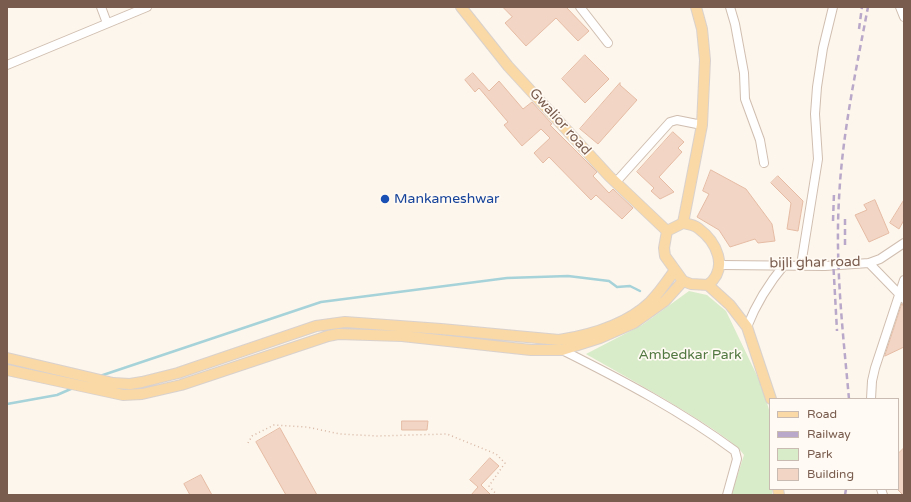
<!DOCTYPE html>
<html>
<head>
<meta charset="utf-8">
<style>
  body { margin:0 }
  #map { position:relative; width:911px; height:502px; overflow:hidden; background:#fdf6ec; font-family:"Varela Round",sans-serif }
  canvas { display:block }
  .frame { position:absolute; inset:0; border:8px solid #795c4e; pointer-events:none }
  .legend { position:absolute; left:769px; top:398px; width:130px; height:92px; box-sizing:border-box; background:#fffaf3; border:1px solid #c9bbb1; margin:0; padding:5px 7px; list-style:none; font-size:12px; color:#795c4e }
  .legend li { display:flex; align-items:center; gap:8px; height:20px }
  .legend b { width:20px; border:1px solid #c9bbb1 }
</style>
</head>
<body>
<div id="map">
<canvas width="911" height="502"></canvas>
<div class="frame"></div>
<ul class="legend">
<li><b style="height:5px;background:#fad9a6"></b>Road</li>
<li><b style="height:5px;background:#b9a8c9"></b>Railway</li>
<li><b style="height:11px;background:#d8ecc9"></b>Park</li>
<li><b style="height:11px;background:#f2d5c4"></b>Building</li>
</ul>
</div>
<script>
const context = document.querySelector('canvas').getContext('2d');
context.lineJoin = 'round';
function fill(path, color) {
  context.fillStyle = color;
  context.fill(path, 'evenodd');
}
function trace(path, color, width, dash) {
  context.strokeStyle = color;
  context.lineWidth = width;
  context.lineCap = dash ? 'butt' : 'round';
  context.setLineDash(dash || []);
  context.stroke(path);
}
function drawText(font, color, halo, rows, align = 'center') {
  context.font = font + ' "Varela Round",sans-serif';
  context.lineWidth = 3.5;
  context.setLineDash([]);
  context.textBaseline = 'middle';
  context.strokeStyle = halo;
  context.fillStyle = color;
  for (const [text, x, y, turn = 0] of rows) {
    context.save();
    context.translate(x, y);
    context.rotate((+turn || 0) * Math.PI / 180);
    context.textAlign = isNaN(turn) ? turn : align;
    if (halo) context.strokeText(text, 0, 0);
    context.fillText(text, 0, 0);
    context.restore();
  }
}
const green = new Path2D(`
  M689,291L707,295L726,311L762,386L770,413V489H772V495H731L744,455C734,435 613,370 586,354L642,325Z`);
const stream = new Path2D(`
  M100,376L321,302L507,278L568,276L609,281L617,287L630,286L640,291
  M7,404L57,395L73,388`);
const building = new Path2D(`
  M503,7H566L589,31L578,41L556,18L526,46L505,23L512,17Z
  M585,55L609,79L585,103L562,79Z
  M473,73L489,91L499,81L523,109L532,102L552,124L550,125L597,172L593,176L609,193L613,189L633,208L622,219L596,195L591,200L549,157L543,163L534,153L550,138L541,129L522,146L504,125L508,122L479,88L475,92L465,80Z
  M620,83V85L637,100L598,144L580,129Z
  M673,132L684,142L678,148L682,152L659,177L674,192L660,199L651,191L654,188L637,172Z
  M711,170L746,189L772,224L775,241L758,243L755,239L730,247L719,230L697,217L709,194L703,191Z
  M778,176L803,201L798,231L787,229L791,203L771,183Z
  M875,200L889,233L869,242L855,215L867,210L864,205Z
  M904,200V220L899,229L890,223Z
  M902,304L904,307V347L885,356Z
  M402,421H428L427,430H402Z
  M280,428L317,495H286L256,442Z
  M904,448V495H903L898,490V454Z
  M490,458L499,466L481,485L491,495H471L478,487L470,480Z
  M201,475L212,495H190L184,484Z`);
const path = new Path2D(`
  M248,443L252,436L274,425L307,427L340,434L377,436L447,434L496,454L505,463L489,486L497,495`);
const minor = new Path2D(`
  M101,7L107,23
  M580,7L608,43
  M730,7L735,24L744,73L745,99L760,140L764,163
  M900,7L904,17
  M7,65L147,7
  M616,182L670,122L677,120L702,125
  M869,263L904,299
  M721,265L825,266L869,263L880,259L904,243
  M801,265L818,159L815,114L817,87L823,48L833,7
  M747,327C756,304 769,283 785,264
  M562,350C622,380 681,411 735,451L737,459L727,495
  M871,399L872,381L875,368L904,280
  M881,489L883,495`);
const major = new Path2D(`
  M461,7L508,66L609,176L667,231
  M683,223L702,125L705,60L702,29L696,7
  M683,223C688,224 694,225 698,228C717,242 729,268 708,285L691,284L683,281L665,256L664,248L667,231Z
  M708,285L730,305L747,327L771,399
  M7,358L113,383L130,384L142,382L178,373L316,326L345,322L441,329L559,340C590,335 627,324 650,302C660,292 667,281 675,270
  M7,370L123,395L142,394L181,385L328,336L338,334L402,336L531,350H562L600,338L634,323L665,301L683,281
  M778,489L779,495`);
const rail = new Path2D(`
  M859,29L862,7
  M845,219V249
  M833,221L834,193
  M833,259L837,331
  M849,399C843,333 835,265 839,199C842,135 856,70 868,7
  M845,495L846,489`);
const markers = [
  [385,199,5,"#1a4fb4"]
];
const streetNames = [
  ["Gwalior road",560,122,48],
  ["bijli ghar road",815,263,-1]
];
const transitNames = [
  ["Mankameshwar",394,199]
];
const parkNames = [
  ["Ambedkar Park",690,355]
];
fill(green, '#d8ecc9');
trace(stream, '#a6d2d9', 2.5);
fill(building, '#f2d5c4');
trace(building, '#e5bba4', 1);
trace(minor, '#d0beb0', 10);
trace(major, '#d9d1cd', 12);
trace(path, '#d8b8a6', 1.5, [1, 3]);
trace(minor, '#fff', 8);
trace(major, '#fad9a6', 10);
trace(rail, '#b9a8c9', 2.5, [6, 4]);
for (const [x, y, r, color] of markers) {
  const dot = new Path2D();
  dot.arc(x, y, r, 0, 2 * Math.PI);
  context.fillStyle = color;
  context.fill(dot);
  trace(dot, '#fffaf3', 1.5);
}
drawText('14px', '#795c4e', '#fffaf3', streetNames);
drawText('14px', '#164399', '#fffaf3', transitNames, 'left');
drawText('14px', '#537942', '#fffaf3', parkNames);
</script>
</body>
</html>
